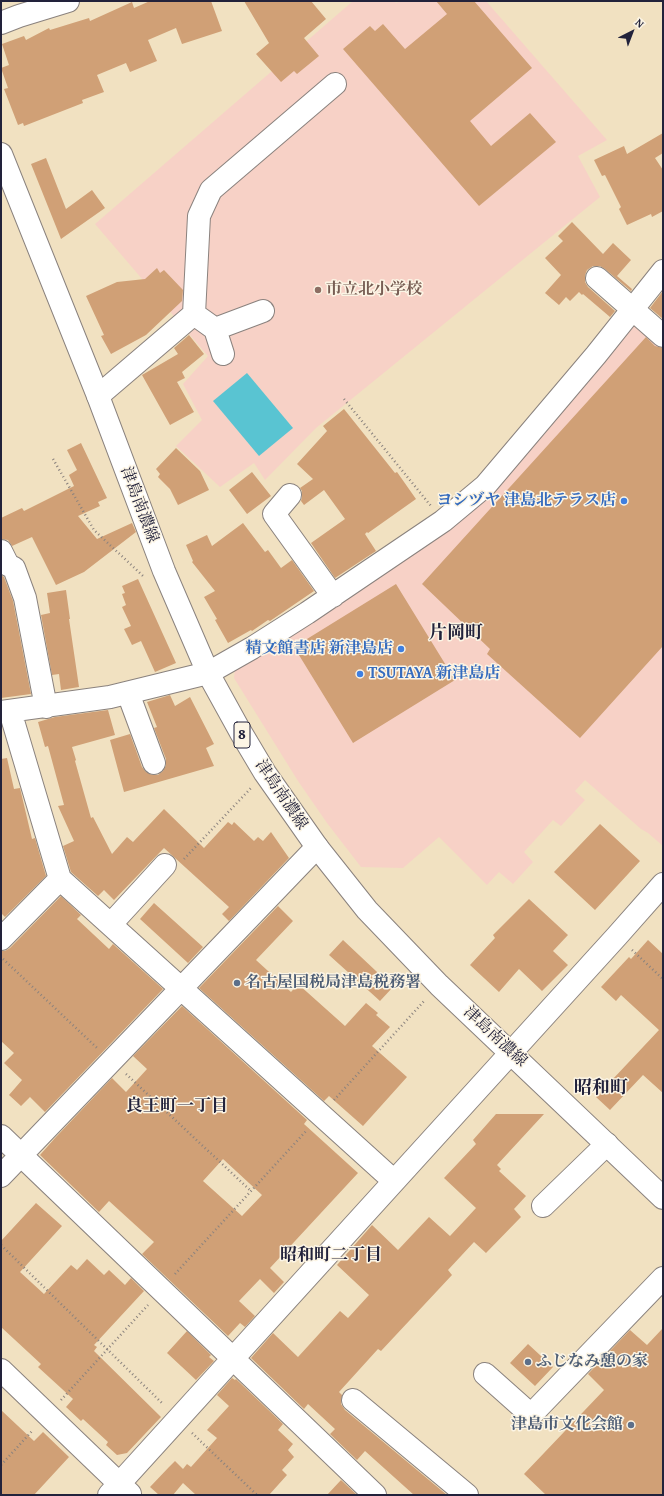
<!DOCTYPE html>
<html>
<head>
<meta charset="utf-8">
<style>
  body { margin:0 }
  #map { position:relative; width:664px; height:1496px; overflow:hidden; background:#f1e1c1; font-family:"Gentium Book Plus",serif }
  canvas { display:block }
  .frame { position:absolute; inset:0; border:2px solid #22223b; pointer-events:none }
  .north { position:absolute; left:612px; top:12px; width:40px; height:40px; -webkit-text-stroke:3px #fcf5e5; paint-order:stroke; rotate:42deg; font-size:11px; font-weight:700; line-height:16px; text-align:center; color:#22223b }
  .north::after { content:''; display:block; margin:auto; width:14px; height:18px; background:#22223b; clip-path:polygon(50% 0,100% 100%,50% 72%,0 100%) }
</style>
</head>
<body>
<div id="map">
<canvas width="664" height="1496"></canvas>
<div class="frame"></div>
<div class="north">N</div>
</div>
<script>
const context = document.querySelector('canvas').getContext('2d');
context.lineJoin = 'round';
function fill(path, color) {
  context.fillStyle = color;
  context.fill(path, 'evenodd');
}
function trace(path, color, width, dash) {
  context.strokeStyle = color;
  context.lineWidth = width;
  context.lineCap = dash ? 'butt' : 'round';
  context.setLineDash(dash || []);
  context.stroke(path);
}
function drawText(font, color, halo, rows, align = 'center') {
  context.font = font + ' "Gentium Book Plus","Noto Serif JP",serif';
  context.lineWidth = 3;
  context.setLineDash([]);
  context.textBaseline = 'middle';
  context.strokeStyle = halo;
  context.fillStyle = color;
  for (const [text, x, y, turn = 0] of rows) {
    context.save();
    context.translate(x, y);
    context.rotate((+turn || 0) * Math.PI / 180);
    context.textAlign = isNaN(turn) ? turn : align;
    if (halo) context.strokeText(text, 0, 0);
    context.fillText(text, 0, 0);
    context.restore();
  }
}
const built = new Path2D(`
  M353,1H395L396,3L401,1H486L607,140L578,156L600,197L316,428L265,480L254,463L220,487L176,446L202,420L183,384L208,356L95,224Z
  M632,322L663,349V846L648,833L641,829L585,780L575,791L585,800L561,826L553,820L524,852L533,862L513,884L499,872L487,885L439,837L403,868L361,867L327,823L298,781L234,678L235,669L395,565Z`);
const water = new Path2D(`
  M247,373L293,428L259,456L213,401Z`);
const building = new Path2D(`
  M150,1H211L222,31L182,44L176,28L148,40L157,61L130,72L126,63L97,75L104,92L82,100L83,103L24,126L23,123L18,125L4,89L8,88L1,68L9,65L2,44L24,36L26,40L49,28L50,30L89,18L90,21L132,2L134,8Z
  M244,1H311L326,19L304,38L319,56L297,74L294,71L281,82L256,54L269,43Z
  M436,1H474L532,68L470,121L491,146L530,113L556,142L479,206L343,49L370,26L375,31L383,24L405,49L447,14Z
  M663,133V153L655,158L663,170V211L652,217L651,214L627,225L619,209L621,207L605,175L602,176L594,160L624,146L627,154Z
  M46,158L66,209L92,190L105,208L61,239L31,164Z
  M572,222L603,254L613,243L631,260L617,276L632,289L631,291L605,269L600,266H593L587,270L585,275V282L588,287L615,311L610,317L583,294L582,295L579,292L570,301L566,297L559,305L545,293L561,275L545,258L563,241L558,236Z
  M157,268L160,273L164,270L183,290L182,301L146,335L111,354L101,336L104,335L86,296L117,282L145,279Z
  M663,291V319L650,308Z
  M189,335L204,354L182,372L185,378L177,382L194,412L170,425L142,375L178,354L174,348Z
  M646,337L655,346L663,348V646L580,738L487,654L490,649L422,584Z
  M344,409L395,473L397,472L416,499L368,533L367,532L365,534L376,551L335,578L311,543L345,519L324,490L304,505L301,501L302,497V491L300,488L313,479L297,464L327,431L323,426Z
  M81,443L107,498L98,502L100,506L78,516L97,539L132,523L136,532L84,572L56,585L32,537L12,546L8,540L1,539V518L22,508L24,511L74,486L69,475L77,470L67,450Z
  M176,448L200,471L209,490L178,505L170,489L158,477L160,474L156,469Z
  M252,472L271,496L247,514L229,490Z
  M243,523L265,552L268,550L281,568L292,560L314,591L270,621L268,620L252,631L251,630L228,643L215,620L217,619L204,597L215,591L192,562L193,561L186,545L207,535L212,546Z
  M1,575L4,577L13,601L31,694L1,698Z
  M138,579L176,663L155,672L141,641L132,645L124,629L131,626L122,607L126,605L122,594L125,593L122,586Z
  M396,584L455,680L353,743L294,647Z
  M66,590L70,619H69L79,687L61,690L59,674L52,675L41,615L50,613L47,593Z
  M170,695L175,706L190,697L214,744L206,748L214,766L124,792L110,740L130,734L142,767L146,772L152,775H158L163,771L166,765V759L154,728L157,727L147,702Z
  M108,710L115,735L72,747L76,760L75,761L91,818L93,817L112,854L127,837L133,842L164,809L204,848L228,822L232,825L234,822L254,841L258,837L263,841L271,832L289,858L229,921L222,914L229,907L164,848L114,900L104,890L98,896L71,872L63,846L74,841L58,806L64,805L48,746L45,747L38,722L55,717Z
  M7,758L14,789L20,788L32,839L35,838L46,876L5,917L1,913V759Z
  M600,824L640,861L595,910L554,872Z
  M61,896L81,915L77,919L109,949L113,944L163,989L45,1112L30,1097L21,1106L9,1095L22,1080L4,1063L14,1053L1,1041V951H5L10,948Z
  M529,899L568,935L553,951L568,965L542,991L519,969L499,992L470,965L495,938L493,935Z
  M154,903L203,947L188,963L140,919Z
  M278,906L293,921L256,960L291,992L298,984L345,1026L366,1003L378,1013L376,1015L390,1027L372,1046L407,1077L363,1126L329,1096L324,1101L199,988Z
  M343,940L393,987L380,1001L329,955Z
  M648,940L663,954V1093L643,1075L610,1110L596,1097L659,1030L621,995L616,1001L601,987L629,957L631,959Z
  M182,1006L307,1120L304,1124L358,1173L270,1268L284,1282L274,1293L260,1279L239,1301L255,1316L245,1327L240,1323L228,1336L142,1254L154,1242L109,1201L99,1212L40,1155L55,1138L112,1078L126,1092L147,1069L133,1056ZM223,1159L262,1195L242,1216L203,1181Z
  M496,1114H544L497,1165L501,1169L499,1171L526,1196L514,1209L521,1217L486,1253L474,1242L448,1270L452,1275L381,1351L378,1349L339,1392L342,1395L341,1404L345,1410L447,1495H414L365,1451L357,1460L330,1434L335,1429L308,1404L304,1409L251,1358L273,1333L298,1357L340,1311L348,1318L369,1295L337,1265L372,1225L398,1250L429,1217L450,1236L476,1208L444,1178L476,1144L473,1140Z
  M36,1203L62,1226L20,1272L44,1294L71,1265L77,1270L87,1259L104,1275L109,1270L125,1285L131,1278L144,1291L94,1345L97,1347L94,1351L161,1417L127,1453L117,1455L106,1445L108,1442L83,1419L81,1421L66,1407L73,1399L38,1367L41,1364L1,1327V1241Z
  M663,1328V1495H546L524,1474L604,1390L588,1374L630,1330L647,1345Z
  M187,1331L211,1355L209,1357L214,1361L196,1380L167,1353Z
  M528,1344L553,1367L535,1386L510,1363Z
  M232,1378L235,1380L236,1379L283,1424L278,1430L293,1444L288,1450L294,1457L282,1470L287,1475L269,1495H196L183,1483L173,1495H159L150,1487L169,1467L175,1461L183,1469L187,1464L191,1467L217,1438L207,1430L229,1406L217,1395Z
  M1,1410L34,1441L43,1432L69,1457L34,1495H1Z
  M341,1480L357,1495H327Z`);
const path = new Path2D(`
  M344,399L431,506
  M53,459L94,530L143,576
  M184,859L251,788
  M632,950L663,979
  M3,959L97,1048
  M126,1074L251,1191
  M334,1100L425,1000
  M1,1245L163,1404
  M175,1274L307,1130
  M61,1400L148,1305
  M192,1433L257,1495
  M1,1465L33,1430`);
const minor = new Path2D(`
  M1,23L19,16L68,1
  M597,278L663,336
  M194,314L215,329L263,311
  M215,329L223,354
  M98,396L194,314L199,216L211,190L335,84
  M290,495L274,514L333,596
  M1,551L8,565L14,568L25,598L46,707
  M128,693L154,763
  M10,711L60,879L394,1181
  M1,712L110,697L208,673L252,648L307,613L443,521L485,486L596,355L663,271
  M111,924L165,865
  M1,939L60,879
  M1,1136L375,1495
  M1,1176L317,847
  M543,1206L607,1144
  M1,1370L130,1494
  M485,1374L531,1415L663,1278
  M353,1400L467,1495
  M109,1495L617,936L663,884`);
const major = new Path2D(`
  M1,154L98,396L164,571L208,673L240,731L265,773L317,847L367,910L439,985L663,1198`);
const markers = [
  [318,290,4,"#8d6e63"],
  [624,501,4,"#3f7fe0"],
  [401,649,4,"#3f7fe0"],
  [360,674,4,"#3f7fe0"],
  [237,983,4,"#5c6f8a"],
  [528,1362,4,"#5c6f8a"],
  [631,1425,4,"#5c6f8a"]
];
const shields = [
  [242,735,16]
];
const shieldNames = [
  ["8",242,735]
];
const educationNames = [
  ["市立北小学校",326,290]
];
const shopNames = [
  ["ヨシヅヤ 津島北テラス店",616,501],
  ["精文館書店 新津島店",393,649],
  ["TSUTAYA 新津島店",368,674,"left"]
];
const streetNames = [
  ["津島南濃線",139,505,69],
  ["津島南濃線",281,795,56],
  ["津島南濃線",495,1037,43]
];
const serviceNames = [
  ["名古屋国税局津島税務署",245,983],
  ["ふじなみ憩の家",536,1362],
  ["津島市文化会館",623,1425,"right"]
];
const neighbourhoodNames = [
  ["良王町一丁目",177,1107],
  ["昭和町二丁目",331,1256]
];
const quarterNames = [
  ["片岡町",456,633],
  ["昭和町",601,1088]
];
fill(built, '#f7d1c6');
fill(water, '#59c4d2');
fill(building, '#d0a076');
trace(minor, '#8a827e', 24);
trace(major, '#8a827e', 24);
trace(path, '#8a827e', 2.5, [1, 3]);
trace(minor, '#fff', 22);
trace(major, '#fff', 22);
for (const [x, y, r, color] of markers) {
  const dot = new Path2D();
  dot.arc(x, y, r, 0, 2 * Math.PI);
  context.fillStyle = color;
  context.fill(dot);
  trace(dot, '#fcf5e5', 1.5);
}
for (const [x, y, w] of shields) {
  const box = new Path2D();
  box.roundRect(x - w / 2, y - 13, w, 26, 3);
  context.fillStyle = '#fcf5e5';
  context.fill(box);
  trace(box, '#22223b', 1);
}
drawText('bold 15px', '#22223b', null, shieldNames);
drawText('bold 16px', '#785e54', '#fcf5e5', educationNames, 'left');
drawText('bold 16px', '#366cbe', '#fcf5e5', shopNames, 'right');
drawText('16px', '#22223b', '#fcf5e5', streetNames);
drawText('bold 16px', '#4e5e75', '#fcf5e5', serviceNames, 'left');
drawText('bold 17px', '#22223b', '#fcf5e5', neighbourhoodNames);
drawText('bold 18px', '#22223b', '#fcf5e5', quarterNames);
</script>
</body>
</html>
